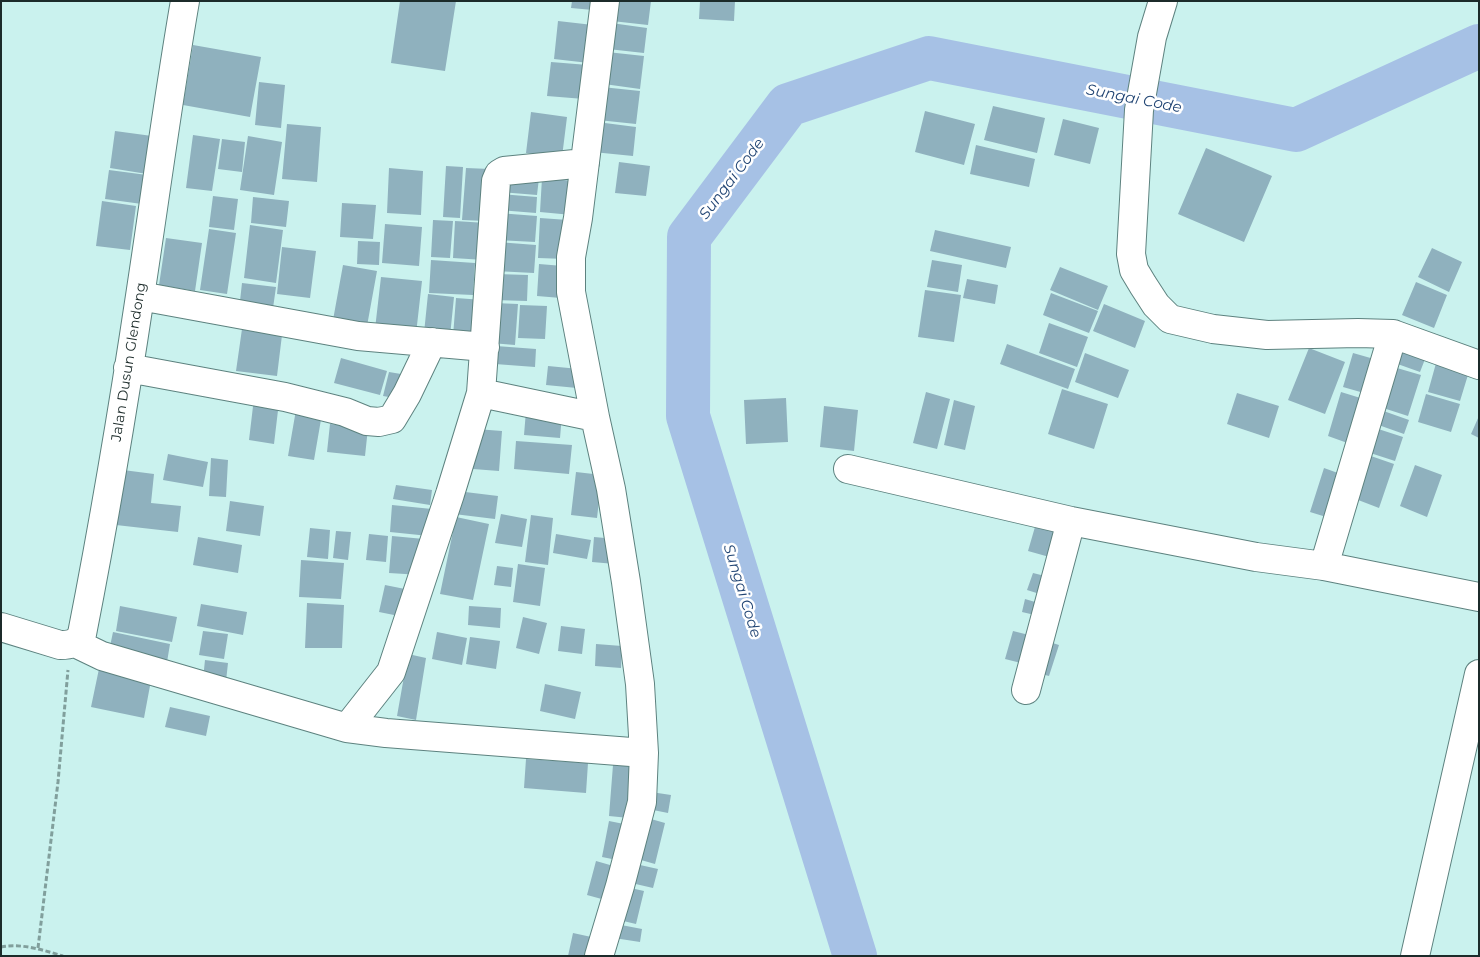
<!DOCTYPE html>
<html>
<head>
<meta charset="utf-8">
<style>
  body { margin:0 }
  #map { position:relative; width:1480px; height:957px; overflow:hidden; background:#caf2ee; font-family:Montserrat,sans-serif }
  canvas { display:block }
  .frame { position:absolute; inset:0; border:2px solid #1c2b2a; pointer-events:none }
</style>
</head>
<body>
<div id="map">
<canvas width="1480" height="957"></canvas>
<div class="frame"></div>
</div>
<script>
const context = document.querySelector('canvas').getContext('2d');
context.lineJoin = 'round';
function trace(path, color, width, dash) {
  context.strokeStyle = color;
  context.lineWidth = width;
  context.lineCap = dash ? 'butt' : 'round';
  context.setLineDash(dash || []);
  context.stroke(path);
}
function fill(path, color) {
  context.fillStyle = color;
  context.fill(path, 'evenodd');
}
function drawText(font, color, halo, rows, align = 'center') {
  context.font = font + ' Montserrat,sans-serif';
  context.lineWidth = 5;
  context.setLineDash([]);
  context.textBaseline = 'middle';
  context.strokeStyle = halo;
  context.fillStyle = color;
  for (const [text, x, y, turn = 0] of rows) {
    context.save();
    context.translate(x, y);
    context.rotate((+turn || 0) * Math.PI / 180);
    context.textAlign = isNaN(turn) ? turn : align;
    if (halo) context.strokeText(text, 0, 0);
    context.fillText(text, 0, 0);
    context.restore();
  }
}
const river = new Path2D(`
  M855,956L688,416L689,237L788,105L929,58L1296,130L1479,46`);
const building = new Path2D(`
  M400,1H456L445,71L391,63Z
  M572,1H594L593,10L571,8Z
  M615,1H651L648,25L612,21Z
  M700,1H735L734,21L699,19Z
  M558,21L593,25L589,63L554,59Z
  M611,23L647,28L644,53L608,49Z
  M193,45L261,57L250,117L183,105Z
  M607,52L644,56L640,89L604,84Z
  M551,62L588,65L584,99L547,96Z
  M259,82L285,85L281,128L255,125Z
  M602,87L640,91L636,124L598,120Z
  M993,106L1045,118L1037,153L984,140Z
  M925,111L975,124L964,165L915,152Z
  M531,112L567,117L562,157L526,153Z
  M1063,119L1099,128L1090,164L1054,155Z
  M597,122L636,127L633,156L593,152Z
  M287,124L321,127L317,182L282,179Z
  M115,131L152,136L147,174L110,168Z
  M193,135L220,139L212,191L186,188Z
  M248,136L282,142L274,195L240,190Z
  M222,139L245,142L242,172L218,169Z
  M976,145L1035,159L1029,187L970,174Z
  M1206,148L1272,176L1244,242L1178,214Z
  M619,162L650,166L646,196L615,193Z
  M446,166L463,167L460,218L443,217Z
  M389,168L423,171L421,215L387,213Z
  M466,168L490,169L486,221L462,220Z
  M109,170L147,175L142,204L105,199Z
  M501,175L539,178L537,195L500,192Z
  M542,178L574,181L572,215L540,212Z
  M500,194L537,197L536,213L499,210Z
  M213,196L238,199L234,230L209,227Z
  M253,197L289,201L286,227L251,223Z
  M102,201L136,206L130,250L96,246Z
  M342,203L376,205L373,239L340,237Z
  M498,213L537,216L535,242L497,240Z
  M540,218L568,220L566,259L538,258Z
  M433,220L453,221L450,258L431,257Z
  M455,221L486,223L484,260L453,258Z
  M385,224L422,227L419,266L382,263Z
  M250,225L283,230L276,283L244,278Z
  M209,229L236,233L227,294L200,290Z
  M935,230L1011,247L1006,268L930,251Z
  M166,238L202,243L195,291L159,285Z
  M358,241L380,242L379,265L357,264Z
  M497,242L536,245L534,273L495,271Z
  M282,247L316,251L310,298L277,294Z
  M1432,248L1462,262L1449,292L1418,277Z
  M431,260L475,263L473,295L429,293Z
  M932,260L962,265L958,292L927,287Z
  M539,264L563,266L561,298L537,296Z
  M343,265L377,271L367,326L333,320Z
  M1060,267L1108,286L1098,310L1050,290Z
  M496,274L528,275L527,301L494,300Z
  M381,277L422,281L416,334L375,329Z
  M967,279L998,285L995,304L963,298Z
  M1416,282L1447,295L1434,328L1402,315Z
  M242,283L276,287L272,315L239,310Z
  M925,290L961,295L954,342L918,337Z
  M1051,293L1098,311L1089,333L1043,315Z
  M428,294L454,297L450,336L424,333Z
  M456,298L483,300L481,338L453,336Z
  M494,303L518,304L515,345L491,343Z
  M1104,304L1145,321L1135,348L1093,331Z
  M520,305L547,306L545,339L518,338Z
  M1049,323L1088,337L1077,367L1039,353Z
  M242,329L282,335L277,376L236,371Z
  M1007,344L1075,369L1068,389L1000,364Z
  M1399,344L1427,354L1420,372L1392,362Z
  M496,346L536,349L535,367L495,364Z
  M1309,348L1345,362L1325,414L1288,400Z
  M1085,353L1129,370L1118,398L1075,382Z
  M1353,353L1381,361L1371,395L1343,387Z
  M1438,356L1471,365L1460,401L1428,392Z
  M341,358L387,371L380,395L334,383Z
  M548,366L579,369L577,388L546,385Z
  M1390,366L1421,375L1408,416L1377,406Z
  M389,372L401,374L395,398L383,396Z
  M1062,389L1108,404L1094,449L1048,434Z
  M926,392L950,399L937,449L913,443Z
  M1341,392L1367,400L1353,445L1328,436Z
  M1237,393L1279,406L1269,438L1227,424Z
  M1426,394L1460,404L1451,432L1418,422Z
  M254,398L279,402L274,444L249,440Z
  M786,398L788,442L746,444L744,400Z
  M954,400L975,406L965,450L944,445Z
  M297,404L323,408L314,460L288,456Z
  M824,406L858,410L854,451L820,447Z
  M1375,408L1409,420L1404,434L1370,422Z
  M526,411L562,414L560,438L524,435Z
  M1479,416V438L1471,434Z
  M330,424L368,428L365,456L327,452Z
  M1369,426L1403,437L1395,461L1361,450Z
  M476,429L502,431L499,471L473,469Z
  M516,441L572,445L569,474L514,469Z
  M168,454L208,462L203,487L163,480Z
  M1368,455L1394,464L1379,508L1353,498Z
  M211,458L228,460L226,497L209,496Z
  M1415,465L1442,475L1427,517L1400,506Z
  M1324,468L1349,477L1336,520L1310,512Z
  M123,470L154,474L151,503L181,506L178,532L116,525Z
  M576,472L602,475L597,518L571,515Z
  M396,485L432,490L430,505L393,499Z
  M457,491L498,496L495,519L454,514Z
  M230,501L264,506L260,536L226,531Z
  M392,505L432,509L429,536L390,532Z
  M501,514L527,519L522,547L495,543Z
  M531,515L553,518L548,565L525,562Z
  M456,517L489,524L473,600L440,594Z
  M1037,520L1062,528L1053,558L1028,551Z
  M310,528L330,530L328,559L307,557Z
  M336,531L351,532L348,560L333,558Z
  M369,534L388,536L386,562L366,560Z
  M556,534L591,540L587,559L553,553Z
  M392,536L424,539L421,575L389,573Z
  M198,537L242,545L238,573L193,565Z
  M594,537L616,539L615,564L592,562Z
  M301,560L344,563L341,599L299,597Z
  M518,564L545,568L540,606L513,602Z
  M497,566L513,568L511,587L494,585Z
  M1033,573L1049,577L1043,595L1027,590Z
  M385,585L410,590L404,617L379,612Z
  M1025,599L1042,604L1039,616L1022,612Z
  M307,603L344,605L342,648H305Z
  M201,604L247,612L243,635L197,626Z
  M120,606L177,617L172,642L116,631Z
  M469,606L501,608L500,628L468,625Z
  M523,617L547,623L539,654L516,648Z
  M561,626L585,629L582,654L558,651Z
  M203,631L228,634L224,659L199,655Z
  M1013,631L1029,635L1021,663L1005,659Z
  M113,632L170,644L166,668L108,656Z
  M437,632L467,638L462,665L432,659Z
  M470,637L500,641L496,669L466,664Z
  M1043,640L1059,645L1049,676L1034,672Z
  M596,644L622,646L621,668L595,666Z
  M408,654L426,658L416,720L397,716Z
  M205,660L228,663L226,681L203,679Z
  M100,664L152,675L144,718L91,707Z
  M545,684L581,692L575,719L540,711Z
  M170,707L210,716L206,736L165,727Z
  M526,759L588,763L586,793L524,788Z
  M613,765L633,766L629,818L609,816Z
  M651,792L671,795L668,813L648,809Z
  M644,817L665,823L655,864L634,858Z
  M609,821L629,825L622,861L602,857Z
  M596,861L617,867L609,901L587,895Z
  M631,863L658,869L653,888L627,882Z
  M626,887L644,891L636,924L619,920Z
  M616,924L642,929L640,942L614,938Z
  M573,933L596,938L592,956H568Z`);
const path = new Path2D(`
  M1,947C22,943 43,950 63,956
  M38,948L58,782L68,670`);
const street = new Path2D(`
  M1163,1L1152,37L1139,110L1131,254L1134,270L1143,285L1156,305L1170,319L1213,329L1267,335L1358,333L1393,334L1479,365
  M140,296L358,336L485,347
  M128,368L285,397L345,412L367,421L379,422L392,419L407,394L432,342
  M481,393L595,417L611,489L626,582L640,684L644,753L642,802L620,886L599,956
  M595,417L571,292V257L578,218L605,1
  M848,469L1071,521L1256,557L1324,566L1479,597
  M1324,566L1393,334
  M1,627L60,645C70,645 77,644 82,634C104,522 123,409 140,296C155,198 168,99 185,1
  M75,643L102,656L347,728L386,733L644,753
  M1026,690L1071,521
  M347,728L391,672L450,494L481,393L496,181L499,174L504,171L585,163
  M1415,956L1479,674`);
const streetNames = [
  ["Jalan Dusun Glendong",129,362,-81]
];
const waterNames = [
  ["Sungai Code",1134,99,11],
  ["Sungai Code",732,179,-53],
  ["Sungai Code",742,591,73]
];
trace(river, '#a6c1e5', 44);
fill(building, '#8fb1be');
trace(street, '#5d827f', 30);
trace(path, '#819f9c', 3, [5, 2.5]);
trace(street, '#fff', 28);
drawText('14px', '#1c2b2a', '#fff', streetNames);
drawText('italic 15px', '#214574', '#fff', waterNames);
</script>
</body>
</html>
